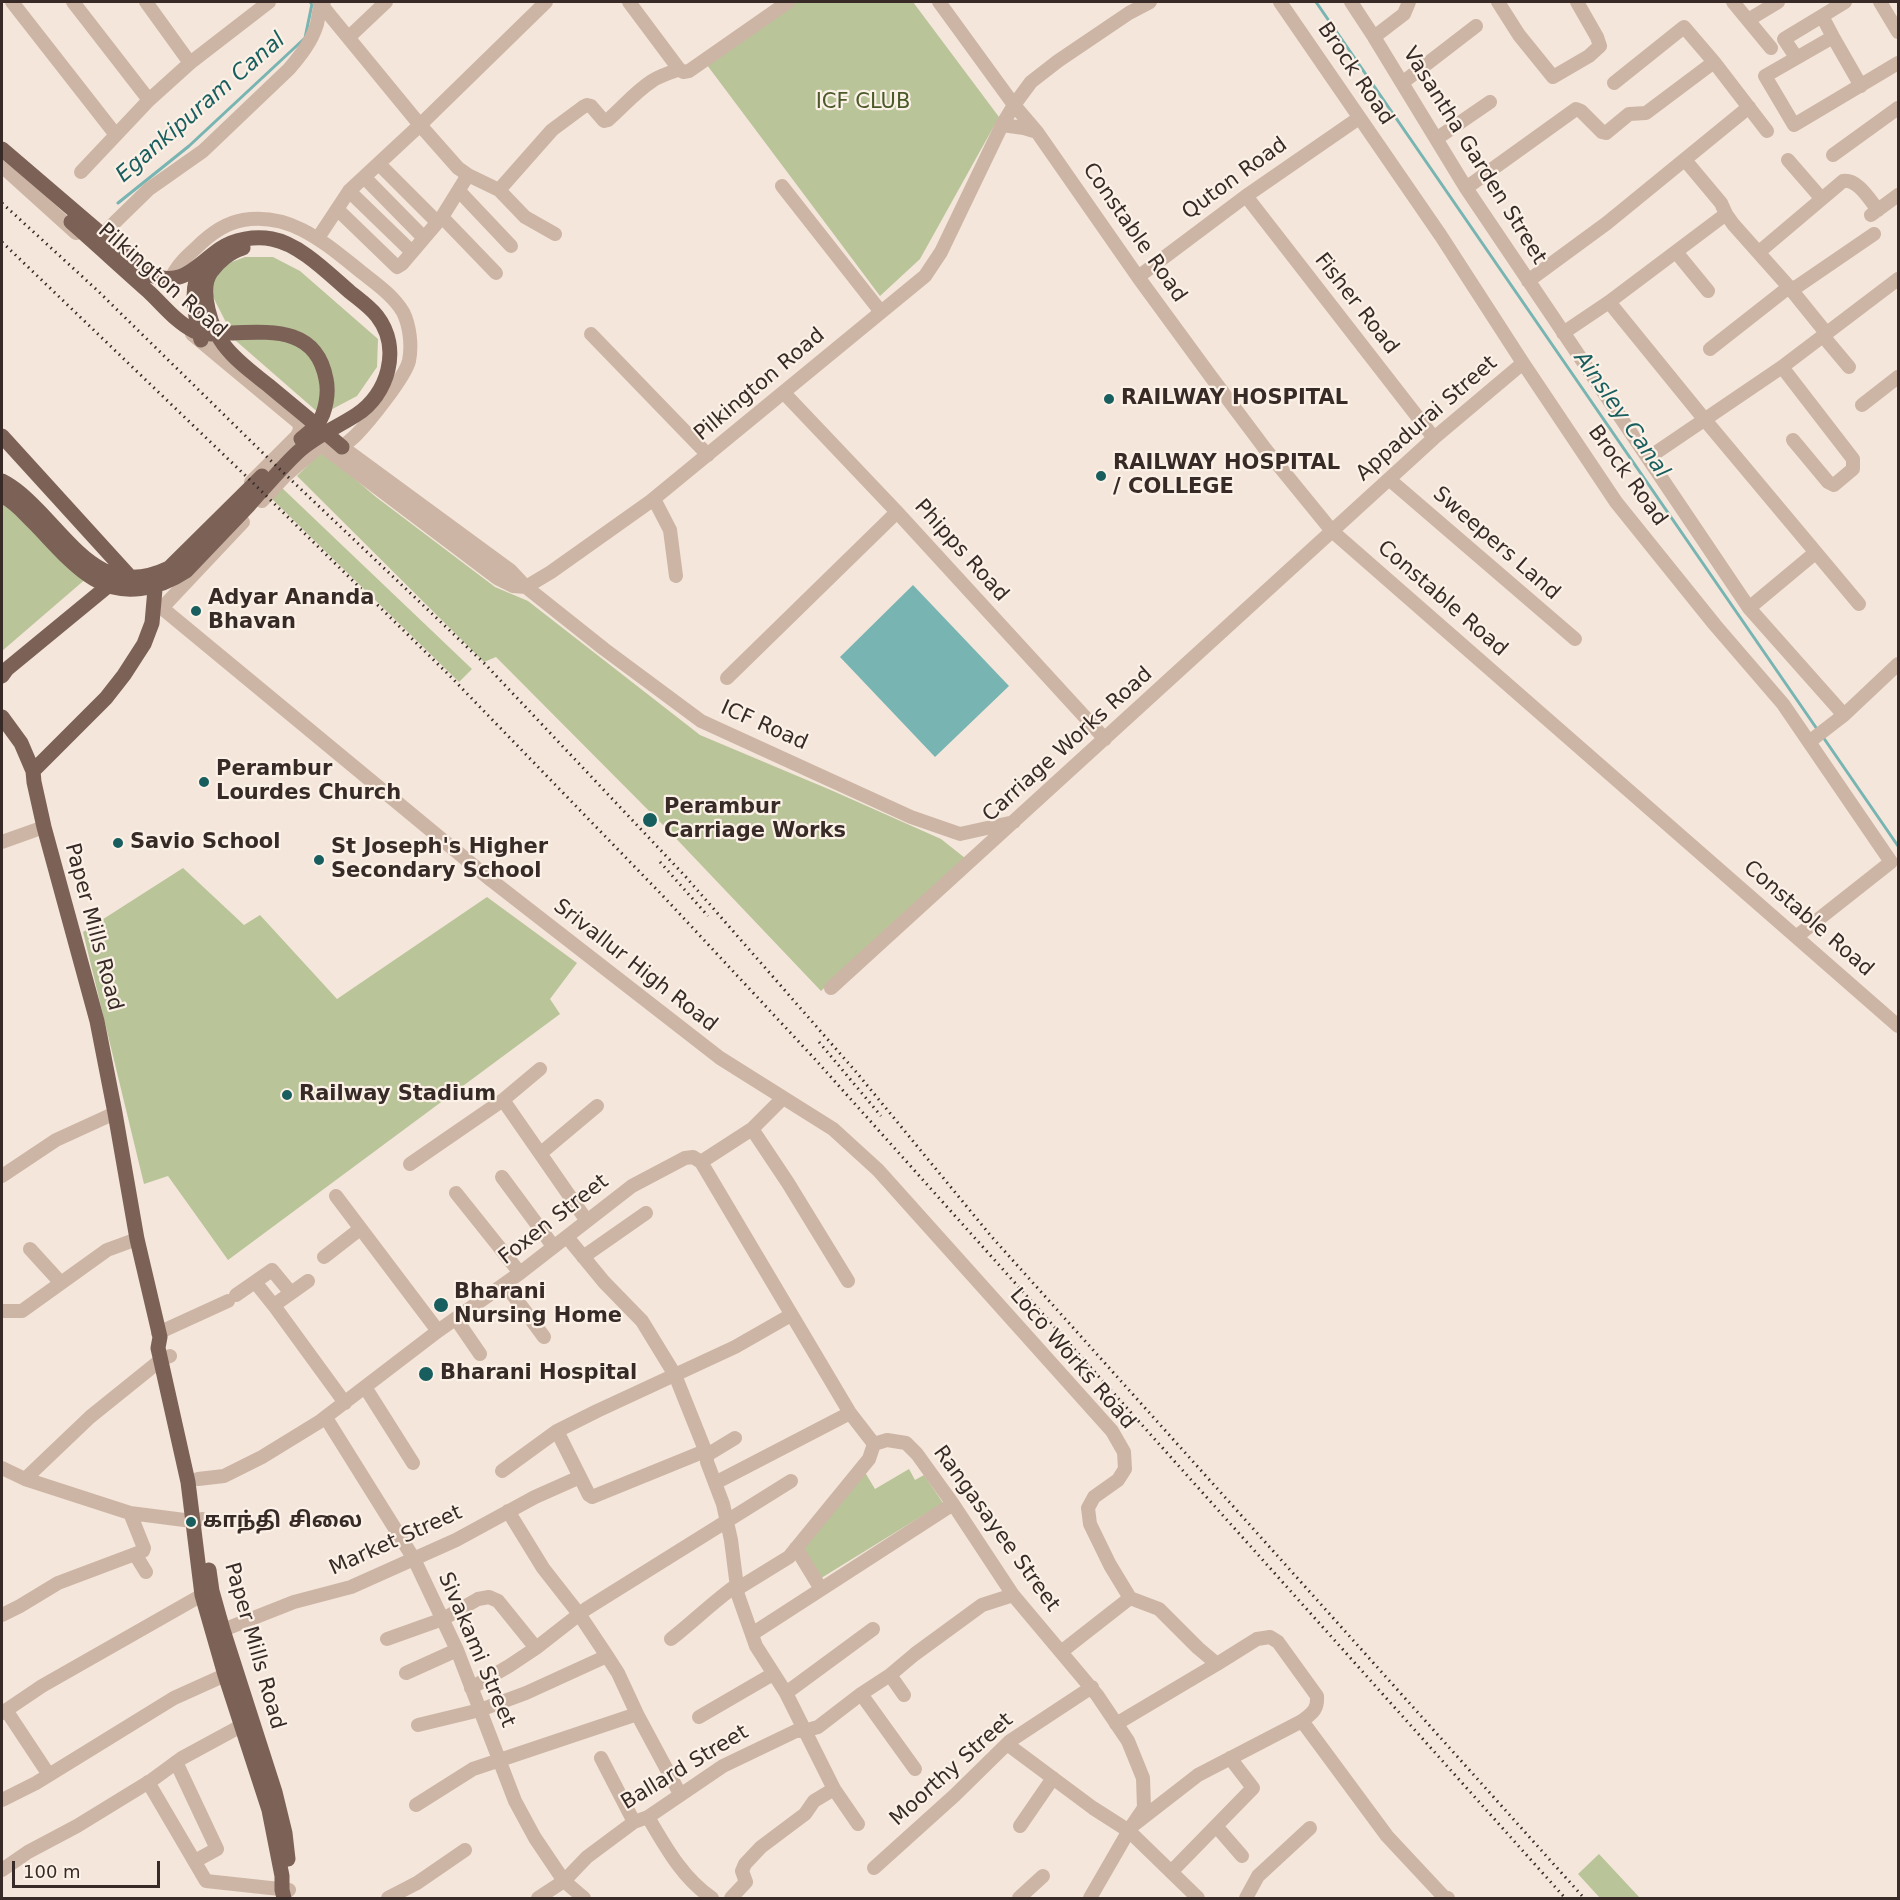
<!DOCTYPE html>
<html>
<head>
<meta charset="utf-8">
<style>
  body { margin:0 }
  #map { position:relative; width:1900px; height:1900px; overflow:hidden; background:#f4e6db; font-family:"DejaVu Sans",sans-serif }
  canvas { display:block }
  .frame { position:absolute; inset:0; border:3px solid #382b27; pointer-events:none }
  .scale { position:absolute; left:12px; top:1861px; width:148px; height:27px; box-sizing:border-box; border:3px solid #382b27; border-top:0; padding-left:8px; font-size:18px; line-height:21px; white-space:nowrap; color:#382b27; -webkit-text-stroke:4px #fbf1e7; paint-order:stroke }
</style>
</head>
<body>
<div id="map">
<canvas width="1900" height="1900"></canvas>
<div class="frame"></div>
<div class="scale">100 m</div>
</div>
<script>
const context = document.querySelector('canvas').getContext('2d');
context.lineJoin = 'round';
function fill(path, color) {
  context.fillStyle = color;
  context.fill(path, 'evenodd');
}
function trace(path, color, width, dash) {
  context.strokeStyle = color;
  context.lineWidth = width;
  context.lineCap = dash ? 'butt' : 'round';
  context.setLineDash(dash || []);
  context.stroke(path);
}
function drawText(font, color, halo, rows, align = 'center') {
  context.font = font + ' "DejaVu Sans","Noto Sans Tamil",sans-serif';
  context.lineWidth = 4.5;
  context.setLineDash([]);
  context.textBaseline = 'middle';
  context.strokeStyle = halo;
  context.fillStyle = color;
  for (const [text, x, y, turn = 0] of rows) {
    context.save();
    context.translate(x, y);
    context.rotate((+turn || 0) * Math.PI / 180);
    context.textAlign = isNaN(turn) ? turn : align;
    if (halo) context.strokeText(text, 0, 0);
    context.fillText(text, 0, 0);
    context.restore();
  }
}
const green = new Path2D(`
  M790,2H913L999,117L920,259L880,296L707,65Z
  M245,257H273L300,271L378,339L377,367L357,396L321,415L235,340L210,291L211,279L229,263Z
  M322,451L376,497L495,587L528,601L700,735L833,791L941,839L965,858L821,991L667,829L496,657L484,662L297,476Z
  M280,486L472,669L459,682L271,498Z
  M2,502L88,577L2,651Z
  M183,868L244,925L260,915L337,999L487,897L577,963L550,999L560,1014L228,1260L168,1176L144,1184L83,932Z
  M863,1469L875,1489L909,1469L915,1480L924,1475L943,1503L818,1580L800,1552Z
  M1599,1854L1640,1898H1600L1578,1874Z`);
const water = new Path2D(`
  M913,585L1009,686L935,757L840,657Z`);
const stream = new Path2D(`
  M1316,2L1817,729
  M118,203L189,146L305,38L312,4L310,2
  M1823,737L1898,846`);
const minor = new Path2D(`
  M12,2L116,135
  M73,2L149,100
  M146,2L190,63
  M319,2L420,125L458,168L468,175L499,190L525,217L555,234
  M629,2L679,69L683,72L689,71L788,2
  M939,2L1014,105L1037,132L1138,277L1209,374L1266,450L1332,531L1898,1026
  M1280,2L1441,236L1523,363L1616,502L1715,625L1783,704L1891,862L1796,937
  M1351,2L1374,37L1466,188L1749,608L1844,715
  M1498,2L1519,35L1553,77L1589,56L1600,46L1597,37L1577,2
  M1733,2L1771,48
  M1845,2L1822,16L1833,37L1765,76L1794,125L1898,63
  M1880,2L1898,32
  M1748,20L1778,2
  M349,37L386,2
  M1374,37L1404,14L1409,2
  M1833,37L1861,86
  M1796,57L1784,39L1822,16
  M1402,83L1476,26
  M1614,83L1684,27L1714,62L1767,131
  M1002,125L1024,128L1037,132
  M1436,139L1490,102
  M1833,155L1898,108
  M1685,160L1721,203L1726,214L1733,224L1789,287L1827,334
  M1788,160L1821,198
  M379,164L437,222
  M2,166L76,233
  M81,172L149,100L190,63L269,2
  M468,175L442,217L496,273
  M364,177L424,238
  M782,186L881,312
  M1466,188L1576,109L1581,111L1602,132L1606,133L1629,114L1646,113L1714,62
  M499,190L552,130L583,107L587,105L591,106L604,121L608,120C623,107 635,92 652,81C659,76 670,73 679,69
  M349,191L412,252
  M459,191L511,246
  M1246,196L1434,438
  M337,209L397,267L402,264L442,217
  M1871,215L1898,195
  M109,228L149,189L203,151L289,69C301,55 312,41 317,24C319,16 318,8 324,2
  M318,238L349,191L420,125L546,2
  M1676,252L1708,291
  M1759,252L1843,181C1858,179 1869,199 1878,210
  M1138,277L1246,196L1359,118
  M171,279C176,266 186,257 196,248C209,235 225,223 243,220C291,212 325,243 360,271C375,283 393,295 403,312C410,326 412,346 409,361C405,377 369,422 356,435C352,439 347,443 342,447
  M1528,281L1607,223L1749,107
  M1609,302L1705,420L1859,604
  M1563,333L1609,302L1726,214
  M192,334L299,423L300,430L297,436L251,482
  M591,334L708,455
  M1823,336L1849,367
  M1710,349L1789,287L1795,288L1874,234
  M1782,367L1853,459V469L1834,485L1828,482L1793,440
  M784,393L897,512L1105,739
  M1862,405L1898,377
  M322,446L497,578L513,586L526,587L551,572L651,501L925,276L941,252L1002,125L1014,105L1031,82L1058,61L1129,13L1150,2
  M342,447L511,571L526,587L604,649L701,721L911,817L960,834L1014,822
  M1648,458L1782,367L1898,279
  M1390,480L1575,639
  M654,499L670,530L676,576
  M262,501L285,476L321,445L342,447
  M243,522L162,608L491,880L720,1058L833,1129L878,1170L1112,1431L1124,1452L1125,1469L1118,1480L1094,1497L1088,1508L1090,1524L1110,1565L1130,1598L1159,1609L1198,1648L1217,1664L1257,1639L1270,1637L1278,1642L1317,1696C1318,1710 1312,1713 1302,1721L1387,1836L1444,1897L1448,1898
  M1749,608L1815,553
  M727,678L897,512
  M1809,742L1844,715L1898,664
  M2,842L44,827
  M831,988L1434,438L1523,363
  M503,1100L587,1221
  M752,1129L788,1183L848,1281
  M541,1153L597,1106
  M701,1162L850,1413L874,1444L887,1440L906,1443L917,1454L953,1504L1013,1595L1097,1695L1128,1741L1143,1778L1144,1808L1131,1827
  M410,1164L503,1100L540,1069
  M2,1176L56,1140L115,1113
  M502,1177L553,1246
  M456,1193L520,1273
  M336,1196L438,1331
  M567,1237L604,1282L642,1321L675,1375L707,1455V1462L723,1504L731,1540L738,1595L756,1646L786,1693L834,1789L858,1824
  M30,1249L61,1283
  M324,1257L360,1229
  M583,1257L646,1213
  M308,1281L277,1303L275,1307L345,1403
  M255,1282L275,1307
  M505,1284L544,1337
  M236,1295L272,1270L291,1293
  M2,1311H22L107,1250L137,1239
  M456,1319L480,1354
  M158,1333L228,1301
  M365,1387L413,1463
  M326,1418L414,1559L457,1650L515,1801L535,1838L564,1881L584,1898
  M557,1431L589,1495L592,1497L705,1451
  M707,1455L735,1438
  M2,1468L25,1479L130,1513L192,1521L202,1519
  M502,1471L557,1431L597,1411L735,1347L791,1315
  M25,1479L90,1417L162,1359L170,1356
  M198,1479L224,1476L262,1457L319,1422L438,1331L520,1273L632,1186L685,1158L693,1157L701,1162L752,1129L783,1098
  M715,1483L850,1413
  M508,1511L543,1568L579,1614L607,1656L618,1673L637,1714
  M796,1548L821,1589
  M135,1554L146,1572
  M737,1589L789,1557L869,1459L874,1444
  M2,1615L20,1606L58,1583L143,1551L144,1548L130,1513
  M223,1630L294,1602L351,1587L456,1540L535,1497L580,1477
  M752,1634L953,1504
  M387,1639L443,1619L478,1599L489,1597L498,1601L536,1648
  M671,1639C694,1621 714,1601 738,1584
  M1061,1652L1130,1598
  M406,1673L457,1650
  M890,1675L904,1695
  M471,1688L509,1666L536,1648L586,1609L791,1481
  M786,1693L873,1629
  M861,1694L915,1769
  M6,1710L49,1775
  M2,1713L42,1686L202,1595L210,1592
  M699,1717L773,1674
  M1116,1724L1217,1664
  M418,1725L480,1710L526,1693L607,1656
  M1007,1744L1093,1808L1129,1831L1198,1898
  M601,1758L634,1822
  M176,1762L217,1849L195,1861
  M148,1782L206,1881L289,1890
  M2,1800L36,1783L174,1698L225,1675
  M416,1805L473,1769L637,1714L680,1794
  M648,1817C665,1846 683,1879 712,1898
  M1020,1826L1053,1778
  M1216,1826L1242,1856
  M874,1868L955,1795L1010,1741L1092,1687
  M2,1870L28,1852L77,1826L152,1780L182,1758L241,1726
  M1171,1872L1253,1788L1230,1758
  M388,1898L417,1883L465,1850
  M538,1898L564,1881L587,1857L634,1822L648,1817L723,1766L796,1731H804L818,1727L861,1694L890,1675L915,1654L982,1605L1013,1595
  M731,1898L746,1882L742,1871L745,1864L761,1847L805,1814L814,1801L834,1789
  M1019,1898L1043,1876
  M1090,1898L1131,1827L1198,1775L1302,1721
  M1246,1898L1258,1876L1310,1828`);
const major = new Path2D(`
  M2,149L148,274C183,288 194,267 220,249C234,239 255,236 272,239C300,244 329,274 350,292C360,300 370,307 377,316C402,348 388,395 356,415C336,428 315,436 298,452C281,468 265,487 249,505C228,527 207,549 186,571C159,589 123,597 94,579C71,565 52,541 33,522C24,513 14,501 2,496
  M71,222C97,245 123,269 149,292C163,305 176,322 194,331C204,335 215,334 226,333C268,332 316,325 326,379C329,392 326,412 318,423C314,429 307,434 301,439
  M243,248C231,251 218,262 211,272C198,290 212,330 224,345C236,361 253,373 268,385C293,406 318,426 342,447
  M201,340C195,315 188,287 203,264
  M2,436L133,580
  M2,481C16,488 27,499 38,510C77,550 107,598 169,568L262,476
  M2,676L7,669L114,581
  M2,717L21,743L33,771L34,782L44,827L97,1021L115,1113L137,1239L160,1337L158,1348L188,1482L202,1595L225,1675L269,1810L282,1876V1890L284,1898
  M33,771L106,698L124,675L144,644L152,623L156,578
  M209,1570L212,1591L223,1630L275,1792L285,1833L288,1859`);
const rail = new Path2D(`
  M2,203L98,291L268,458L485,664L685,876L857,1073L991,1236L1584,1898
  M2,242L249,479L449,675L663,896L813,1057L1565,1898
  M660,862L708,916
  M819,1042L881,1116`);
const markers = [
  [1109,399,6,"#195e5e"],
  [1101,476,6,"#195e5e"],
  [196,611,6,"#195e5e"],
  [204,782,6,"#195e5e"],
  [650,820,8,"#195e5e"],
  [118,843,6,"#195e5e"],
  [319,860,6,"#195e5e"],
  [287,1095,6,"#195e5e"],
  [441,1305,8,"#195e5e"],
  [426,1374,8,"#195e5e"],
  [191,1522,6,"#195e5e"]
];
const streetNames = [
  ["Brock Road",1355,74,56],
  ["Vasantha Garden Street",1474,156,58],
  ["Quton Road",1235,179,-36],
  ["Constable Road",1134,233,55],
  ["Pilkington Road",162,281,41],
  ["Fisher Road",1356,304,52],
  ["Pilkington Road",760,385,-40],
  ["Appadurai Street",1427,419,-41],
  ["Brock Road",1627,476,54],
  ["Sweepers Land",1496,544,41],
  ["Phipps Road",961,551,48],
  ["Constable Road",1442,599,41],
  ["ICF Road",764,726,24],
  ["Carriage Works Road",1068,745,-42],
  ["Constable Road",1808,919,41],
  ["Paper Mills Road",93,927,75],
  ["Srivallur High Road",635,966,38],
  ["Foxen Street",554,1220,-38],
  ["Loco Works Road",1072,1359,49],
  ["Rangasayee Street",996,1529,54],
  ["Market Street",396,1541,-24],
  ["Paper Mills Road",254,1646,74],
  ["Sivakami Street",476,1650,67],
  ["Ballard Street",685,1768,-31],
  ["Moorthy Street",952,1770,-42]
];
const parkNames = [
  ["ICF CLUB",863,103]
];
const poiNames = [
  ["RAILWAY HOSPITAL",1121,399],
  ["RAILWAY HOSPITAL",1113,464],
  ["/ COLLEGE",1113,488],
  ["Adyar Ananda",208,599],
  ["Bhavan",208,623],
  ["Perambur",216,770],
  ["Lourdes Church",216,794],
  ["Perambur",664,808],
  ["Carriage Works",664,832],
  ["Savio School",130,843],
  ["St Joseph's Higher",331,848],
  ["Secondary School",331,872],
  ["Railway Stadium",299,1095],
  ["Bharani",454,1293],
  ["Nursing Home",454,1317],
  ["Bharani Hospital",440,1374],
  ["காந்தி சிலை",203,1522]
];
const waterNames = [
  ["Egankipuram Canal",201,108,-41],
  ["Ainsley Canal",1621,415,55]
];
fill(green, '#b9c499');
fill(water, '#77b4b2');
trace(stream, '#77b4b2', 3);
trace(minor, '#cdb5a5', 14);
trace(major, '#7c6157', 15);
trace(rail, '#382b27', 3, [1.5, 4.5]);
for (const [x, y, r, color] of markers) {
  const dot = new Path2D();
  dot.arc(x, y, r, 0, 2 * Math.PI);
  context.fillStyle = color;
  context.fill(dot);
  trace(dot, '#fbf1e7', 2);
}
drawText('21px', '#382b27', '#fbf1e7', streetNames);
drawText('21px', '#4a5929', '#fbf1e7', parkNames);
drawText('bold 21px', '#382b27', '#fbf1e7', poiNames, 'left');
drawText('italic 22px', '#195e5e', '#fbf1e7', waterNames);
</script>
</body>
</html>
